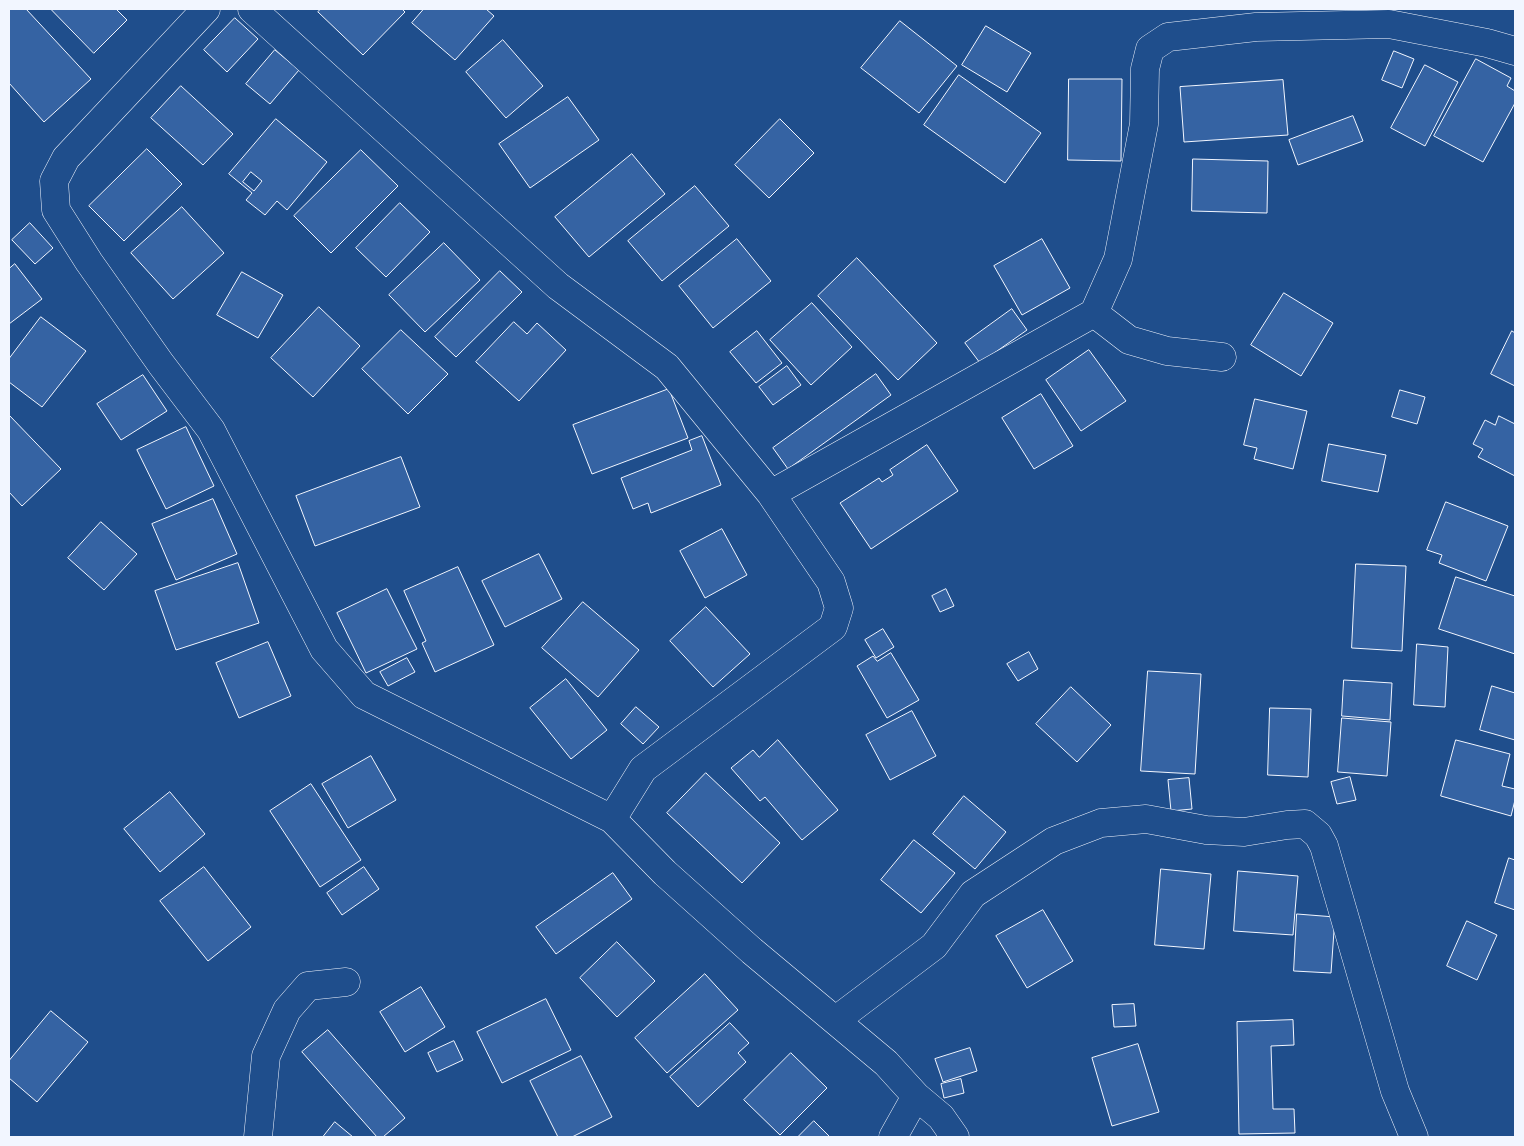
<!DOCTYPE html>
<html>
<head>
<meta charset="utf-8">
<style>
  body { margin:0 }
  #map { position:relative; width:1524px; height:1146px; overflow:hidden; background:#1f4e8c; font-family:"Nunito Sans",sans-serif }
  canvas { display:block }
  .frame { position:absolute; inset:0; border:10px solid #f2f6ff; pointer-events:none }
</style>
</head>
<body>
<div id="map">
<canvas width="1524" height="1146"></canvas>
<div class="frame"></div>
</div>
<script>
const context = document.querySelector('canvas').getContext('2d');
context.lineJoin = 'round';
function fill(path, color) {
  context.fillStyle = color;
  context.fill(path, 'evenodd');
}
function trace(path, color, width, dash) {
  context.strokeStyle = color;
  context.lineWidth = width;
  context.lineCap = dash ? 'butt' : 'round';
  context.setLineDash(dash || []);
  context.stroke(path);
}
const building = new Path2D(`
  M9,9H26L91,79L44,122L9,83Z
  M51,9H116L127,20L94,53Z
  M321,9H402L405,12L363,55L318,12Z
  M424,9H486L494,16L455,60L412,23Z
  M235,18L258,39L227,72L204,50Z
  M900,21L957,66L919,113L861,68Z
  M986,26L1031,53L1007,92L962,65Z
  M503,40L543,86L506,118L466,72Z
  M275,50L299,70L270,104L246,84Z
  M1394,51L1414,59L1402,88L1382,80Z
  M1476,59L1511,78L1507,86L1515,91V103L1483,162L1434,136Z
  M1425,65L1458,82L1425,146L1391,128Z
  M959,75L1041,133L1005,183L924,125Z
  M1069,79H1122L1121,161L1068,160Z
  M1283,80L1288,135L1184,142L1180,87Z
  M181,86L233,134L203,165L151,118Z
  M568,97L599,140L530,188L499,144Z
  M1353,116L1363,141L1298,165L1289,140Z
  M276,119L327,162L287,210L277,201L265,215L246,200L252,193L229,174ZM251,172L262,181L254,191L243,182Z
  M780,119L814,153L769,198L735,165Z
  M147,149L182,184L124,241L89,206Z
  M361,150L398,186L331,253L294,216Z
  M632,154L665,194L589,257L555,217Z
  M1193,159L1268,161L1267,213L1192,211Z
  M695,186L729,226L662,281L628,241Z
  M400,203L430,232L386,277L356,248Z
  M182,207L224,253L173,299L131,253Z
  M30,223L53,248L35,264L12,240Z
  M737,239L771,281L713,328L679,286Z
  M1042,239L1070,288L1022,315L994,266Z
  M444,243L480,280L425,332L389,295Z
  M857,258L937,343L898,380L818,296Z
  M15,264L42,299L9,324V269Z
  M500,271L522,292L456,357L435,337Z
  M242,272L283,295L258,338L217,315Z
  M1284,293L1333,323L1301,376L1251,345Z
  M812,303L852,347L811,385L770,340Z
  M319,307L360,346L313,397L271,358Z
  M1012,309L1027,330L980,363L965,343Z
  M41,317L86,351L42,407L9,382V359Z
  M514,322L527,334L537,323L566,350L519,401L476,362Z
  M401,330L448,374L408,414L362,369Z
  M757,331L782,363L756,383L730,352Z
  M1512,331L1515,333V386L1491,374Z
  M1089,350L1126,401L1081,431L1046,380Z
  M787,366L801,385L773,405L759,387Z
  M876,374L891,395L788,469L773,448Z
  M143,375L167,411L121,440L97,404Z
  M669,389L688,438L592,474L573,425Z
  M1400,390L1425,397L1417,424L1392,417Z
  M1041,394L1073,446L1034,469L1002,418Z
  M1255,399L1307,411L1293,469L1254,459L1257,448L1244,445Z
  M9,415L61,469L22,506L9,492Z
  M1499,416L1515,424V476L1478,457L1483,449L1473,444L1485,420L1495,425Z
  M186,427L214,486L166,509L137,450Z
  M702,436L721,485L651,513L648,503L633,509L621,478L692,450L689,441Z
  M1329,444L1386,455L1378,492L1322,481Z
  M927,445L958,491L871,549L840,503L879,478L882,482L893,475L890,470Z
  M401,457L420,507L315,546L296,496Z
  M213,499L237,554L176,580L152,524Z
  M1446,502L1508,526L1486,581L1439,563L1442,555L1427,550Z
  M101,522L137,554L104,590L68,558Z
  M722,529L747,575L705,598L680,551Z
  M539,554L562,599L505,627L482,581Z
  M238,563L259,623L176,650L155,591Z
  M1356,564L1406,566L1402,651L1352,648Z
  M458,567L494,645L435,672L422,643L426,641L404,591Z
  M1456,577L1515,596V654L1439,629Z
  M387,589L417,649L366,673L337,613Z
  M946,589L954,606L940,612L932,596Z
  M583,602L639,650L598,697L542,648Z
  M706,607L750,654L713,687L670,641Z
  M883,629L894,647L876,658L865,640Z
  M268,642L291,696L239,718L216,663Z
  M1417,644L1448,647L1445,707L1414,705Z
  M1029,652L1038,669L1018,681L1007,664Z
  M891,653L919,700L887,718L857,666L873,656L877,661Z
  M407,658L415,672L388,686L380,672Z
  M1148,671L1201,674L1195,774L1141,771Z
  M566,679L607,730L571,759L530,708Z
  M1344,680L1392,683L1390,720L1342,716Z
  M1492,686L1515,693V740L1480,730Z
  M1071,687L1111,725L1077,762L1036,724Z
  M636,707L659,727L643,744L621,724Z
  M1270,708L1311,709L1308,777L1268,775Z
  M912,711L936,756L890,780L866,735Z
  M1342,718L1391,722L1387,776L1338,772Z
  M778,740L838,810L802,840L765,797L760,801L731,768L753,750L759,757Z
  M1456,740L1510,754L1502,786L1515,789V800L1511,816L1441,796Z
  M371,756L396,800L348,828L322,784Z
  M706,773L780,843L742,883L667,813Z
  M1350,777L1356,800L1337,804L1331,782Z
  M1189,778L1192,809L1171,811L1168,780Z
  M311,784L361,860L320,887L270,811Z
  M170,792L205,834L160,872L124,829Z
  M964,796L1006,832L975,869L933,834Z
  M914,840L955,873L921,913L881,880Z
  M1509,858L1515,860V910L1495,903Z
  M204,867L251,927L208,961L160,901Z
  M364,867L379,889L342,915L327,893Z
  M1161,869L1211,874L1204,949L1155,945Z
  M1238,871L1298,876L1293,935L1234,931Z
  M613,873L632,899L556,954L536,927Z
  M1043,910L1073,961L1027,988L996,936Z
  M1297,914L1335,917L1331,973L1294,971Z
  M1467,921L1497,935L1477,980L1447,966Z
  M617,942L655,981L617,1017L580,978Z
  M705,974L738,1010L667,1073L635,1038Z
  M421,987L445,1027L405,1052L380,1012Z
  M546,999L571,1050L502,1083L477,1032Z
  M1134,1004L1136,1026L1114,1027L1112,1005Z
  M51,1011L88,1042L37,1102L9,1078V1061Z
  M1293,1020L1294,1045L1271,1046L1273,1109H1294L1295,1133L1239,1134L1237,1022Z
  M730,1023L749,1043L738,1053L746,1062L698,1107L670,1077Z
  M328,1030L405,1118L383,1137H377L302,1052Z
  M454,1041L463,1060L437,1072L428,1053Z
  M1138,1044L1159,1112L1112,1126L1092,1058Z
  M970,1048L977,1071L943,1082L935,1059Z
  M791,1053L827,1088L780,1135L744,1100Z
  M581,1056L612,1117L572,1137H558L530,1081Z
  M961,1079L964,1093L944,1098L941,1084Z
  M814,1121L830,1137H798Z
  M335,1122L353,1137H323Z`);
const street = new Path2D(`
  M206,9L66,158L54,181L56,210L89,262L161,364L211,430L324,649L364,695L612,819L665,873L752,951L886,1063L916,1096L893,1137
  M252,9L558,286L667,367L771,494L831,582L839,608L833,627L643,769L612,819
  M1094,313L1129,340L1167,351L1222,357
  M771,494L1094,313L1118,259L1144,124L1145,69L1150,49L1168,37L1256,27L1389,24L1487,43L1515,51
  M836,1020L934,946L973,894L1054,841L1101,823L1146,819L1206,830L1244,832L1287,825L1305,824L1318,835L1324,846L1395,1091L1414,1137
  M916,1096L941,1117L955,1137
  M258,1137L266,1056L287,1010L308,986L346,982`);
fill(building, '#3563a3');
trace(building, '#f2f6ff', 1);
trace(street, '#f2f6ff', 29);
trace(street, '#1f4e8c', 28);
</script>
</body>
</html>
